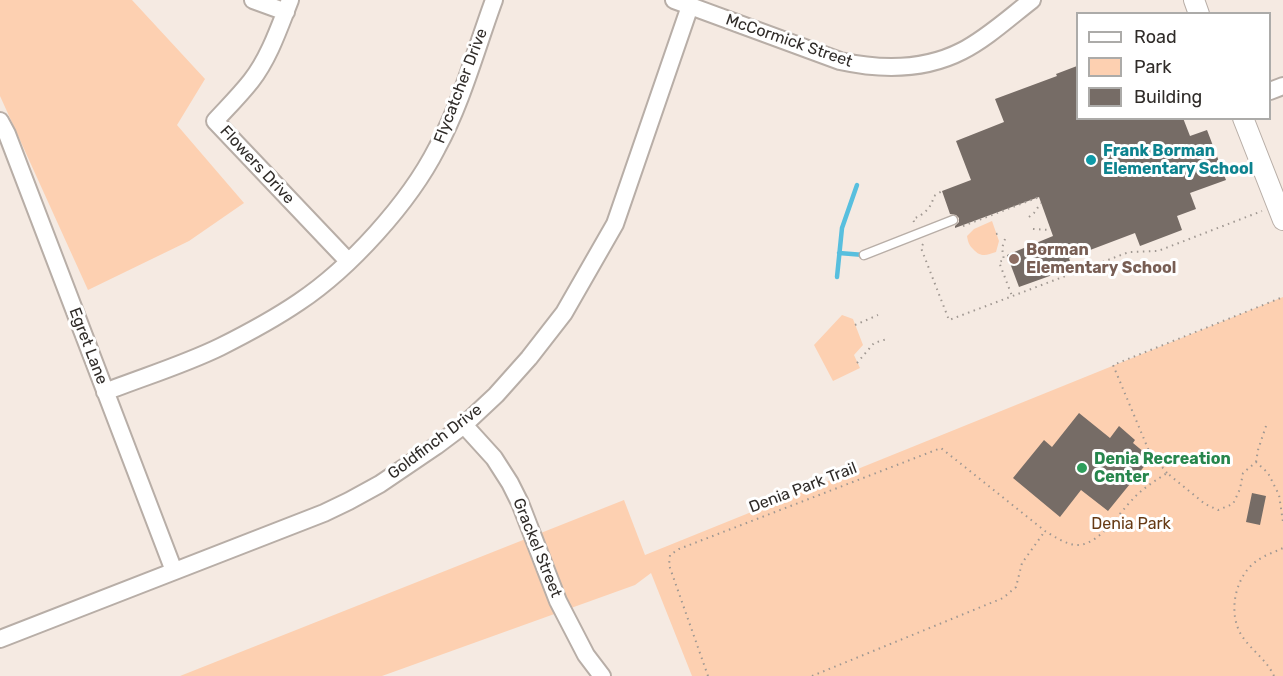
<!DOCTYPE html>
<html>
<head>
<meta charset="utf-8">
<style>
  body { margin:0 }
  #map { position:relative; width:1283px; height:676px; overflow:hidden; background:#f5eae2; font-family:Rubik,sans-serif }
  canvas { display:block }
  .legend { position:absolute; left:1076px; top:12px; width:195px; height:108px; box-sizing:border-box; background:#fff; border:2px solid #acaba9; margin:0; padding:8px 10px; list-style:none; font-size:18px; color:#302c29 }
  .legend li { display:flex; align-items:center; gap:12px; height:30px }
  .legend b { width:30px; border:2px solid #acaba9 }
</style>
</head>
<body>
<div id="map">
<canvas width="1283" height="676"></canvas>
<ul class="legend">
<li><b style="height:8px;background:#fff"></b>Road</li>
<li><b style="height:16px;background:#fdd0b1"></b>Park</li>
<li><b style="height:16px;background:#766c66"></b>Building</li>
</ul>
</div>
<script>
const context = document.querySelector('canvas').getContext('2d');
context.lineJoin = 'round';
function fill(path, color) {
  context.fillStyle = color;
  context.fill(path, 'evenodd');
}
function trace(path, color, width, dash) {
  context.strokeStyle = color;
  context.lineWidth = width;
  context.lineCap = dash ? 'butt' : 'round';
  context.setLineDash(dash || []);
  context.stroke(path);
}
function drawText(font, color, halo, rows, align = 'center') {
  context.font = font + ' Rubik,sans-serif';
  context.lineWidth = 6;
  context.setLineDash([]);
  context.textBaseline = 'middle';
  context.strokeStyle = halo;
  context.fillStyle = color;
  for (const [text, x, y, turn = 0] of rows) {
    context.save();
    context.translate(x, y);
    context.rotate((+turn || 0) * Math.PI / 180);
    context.textAlign = isNaN(turn) ? turn : align;
    if (halo) context.strokeText(text, 0, 0);
    context.fillText(text, 0, 0);
    context.restore();
  }
}
const green = new Path2D(`
  M0,0H132L205,79L177,125L244,203L189,241L88,290L0,96Z
  M992,221L999,241L996,252C987,255 981,258 973,249C969,245 968,242 967,236L974,229Z
  M1283,297V676H692L651,573L635,585L382,676H180L624,500L645,555Z
  M842,315L853,319L863,345L854,355L860,368L833,381L814,345Z`);
const stream = new Path2D(`
  M839,253L864,255
  M837,277L842,228L857,185`);
const building = new Path2D(`
  M1077,66V118H1183L1190,136L1207,130L1226,180L1190,193L1196,209L1177,216L1182,230L1140,246L1135,233L1069,258L1072,268L1019,287L1007,255L1053,236L1039,197L955,228V226L959,222V218L956,215L950,214L942,191L971,180L956,141L1004,122L995,99L1057,76L1056,74Z
  M1079,413L1110,438L1119,426L1135,440L1133,443L1151,458L1108,511L1081,490L1060,517L1013,478L1044,440L1052,447Z
  M1252,493L1266,496L1260,525L1246,522Z`);
const path = new Path2D(`
  M1029,217L1034,213L1041,203
  M914,222L913,219C925,214 931,208 934,196L942,191
  M963,226L1039,197
  M1033,229L1051,230
  M996,234L1001,233
  M1005,239L1002,248L1004,260L999,262L1012,296
  M923,244L921,248L949,320L1129,252L1158,251L1262,211
  M855,325L878,315
  M857,363L874,343L887,339
  M1256,462L1258,450L1266,426
  M1167,473L1149,451L1113,365L1283,297
  M708,676L669,565L670,555L679,549L941,448L1045,531C1055,537 1068,546 1080,545C1101,542 1119,513 1133,499C1143,488 1155,481 1167,473L1205,504L1218,510L1233,504L1240,489L1243,473L1256,462L1268,473L1279,495L1283,522
  M812,676L1003,598L1016,587L1022,563L1045,531
  M1274,676C1267,660 1251,650 1242,636C1227,613 1235,575 1258,560C1265,555 1275,552 1283,548`);
const service = new Path2D(`
  M864,255L953,220`);
const minor = new Path2D(`
  M253,0L286,12
  M290,0C279,28 269,58 251,81C240,95 227,108 215,121L348,261
  M674,0L840,61C881,70 923,71 962,51C986,39 1010,17 1032,0
  M1270,91L1283,86
  M0,121L7,134L174,571
  M105,392C143,377 183,365 220,347C246,334 274,319 299,302C350,268 409,203 437,148C462,102 476,49 494,0
  M464,425L494,458L510,483L520,503L558,601L586,655L602,676
  M0,639L324,513L349,501L380,484L436,446L464,425L496,395L529,358L564,313L615,224L690,6`);
const tertiary = new Path2D(`
  M1194,0L1199,14
  M1243,118L1283,220`);
const markers = [
  [1091,160,6,"#0f9aa8"],
  [1014,259,6,"#8d6e63"],
  [1082,468,6,"#2e9e5b"]
];
const streetNames = [
  ["McCormick Street",789,41,19],
  ["Flycatcher Drive",461,86,-69],
  ["Flowers Drive",257,165,47],
  ["Egret Lane",88,346,69],
  ["Goldfinch Drive",435,442,-37],
  ["Denia Park Trail",803,488,-21],
  ["Grackel Street",537,548,68]
];
const cultureNames = [
  ["Frank Borman",1103,151],
  ["Elementary School",1103,169]
];
const educationNames = [
  ["Borman",1026,250],
  ["Elementary School",1026,268]
];
const leisureNames = [
  ["Denia Recreation",1094,459],
  ["Center",1094,477]
];
const parkNames = [
  ["Denia Park",1131,524]
];
fill(green, '#fdd0b1');
trace(stream, '#58bfde', 4.5);
fill(building, '#766c66');
trace(service, '#b8aea7', 11);
trace(minor, '#b8aea7', 20);
trace(tertiary, '#b8aea7', 22);
trace(path, '#a09892', 2, [1.5, 4.5]);
trace(service, '#fff', 8);
trace(minor, '#fff', 16);
trace(tertiary, '#fff', 20);
for (const [x, y, r, color] of markers) {
  const dot = new Path2D();
  dot.arc(x, y, r, 0, 2 * Math.PI);
  context.fillStyle = color;
  context.fill(dot);
  trace(dot, '#fff', 2);
}
drawText('16px', '#302c29', '#fff', streetNames);
drawText('bold 16px', '#0d838f', '#fff', cultureNames, 'left');
drawText('bold 16px', '#785e54', '#fff', educationNames, 'left');
drawText('bold 16px', '#27864d', '#fff', leisureNames, 'left');
drawText('16px', '#663a14', '#fff', parkNames);
</script>
</body>
</html>
